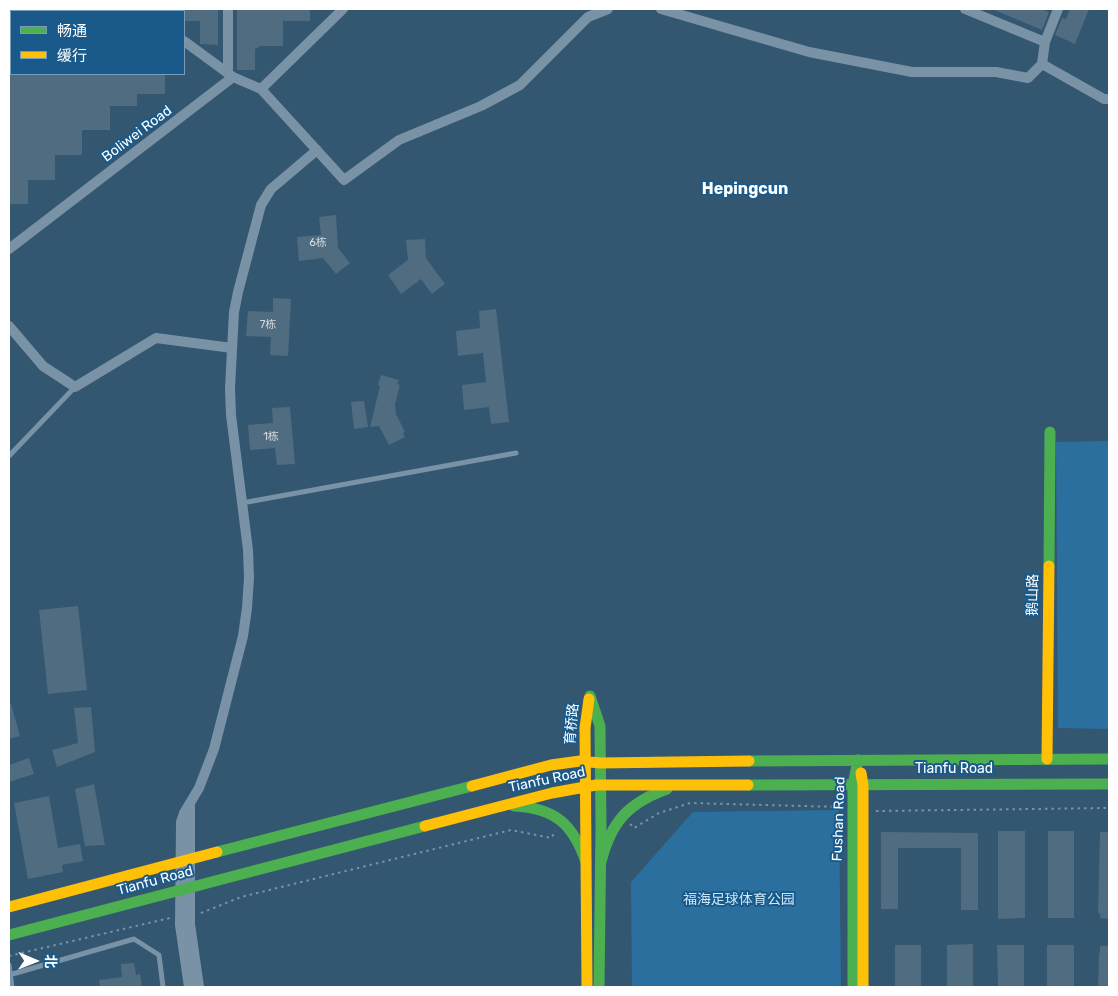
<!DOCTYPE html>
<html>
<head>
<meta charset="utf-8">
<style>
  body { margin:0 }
  #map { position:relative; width:1118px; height:996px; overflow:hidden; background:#335671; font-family:Rubik,"Noto Sans SC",sans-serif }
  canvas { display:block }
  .frame { position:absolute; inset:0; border:10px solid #fff; pointer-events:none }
  .legend { position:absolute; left:10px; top:10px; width:175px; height:65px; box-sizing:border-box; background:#1a5a8a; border:1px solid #769cb9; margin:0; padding:6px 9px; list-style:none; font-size:15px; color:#fff }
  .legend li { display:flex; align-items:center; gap:10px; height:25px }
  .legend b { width:25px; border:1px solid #769cb9 }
  .north { position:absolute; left:10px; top:936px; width:50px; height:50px; -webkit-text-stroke:4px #1a5a8a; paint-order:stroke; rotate:91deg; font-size:14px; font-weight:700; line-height:20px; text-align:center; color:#fff }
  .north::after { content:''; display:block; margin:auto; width:18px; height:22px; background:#fff; clip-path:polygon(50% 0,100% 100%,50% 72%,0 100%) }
</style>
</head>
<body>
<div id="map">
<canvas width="1118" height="996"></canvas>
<div class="frame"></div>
<ul class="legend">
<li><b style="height:6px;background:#4caf50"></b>畅通</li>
<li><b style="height:6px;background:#ffc107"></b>缓行</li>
</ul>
<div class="north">北</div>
</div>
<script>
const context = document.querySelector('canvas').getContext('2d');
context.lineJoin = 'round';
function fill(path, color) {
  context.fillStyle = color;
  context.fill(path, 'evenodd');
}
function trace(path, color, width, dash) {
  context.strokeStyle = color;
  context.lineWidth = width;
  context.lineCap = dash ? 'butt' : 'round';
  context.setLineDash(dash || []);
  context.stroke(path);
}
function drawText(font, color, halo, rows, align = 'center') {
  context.font = font + ' Rubik,"Noto Sans SC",sans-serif';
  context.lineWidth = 4;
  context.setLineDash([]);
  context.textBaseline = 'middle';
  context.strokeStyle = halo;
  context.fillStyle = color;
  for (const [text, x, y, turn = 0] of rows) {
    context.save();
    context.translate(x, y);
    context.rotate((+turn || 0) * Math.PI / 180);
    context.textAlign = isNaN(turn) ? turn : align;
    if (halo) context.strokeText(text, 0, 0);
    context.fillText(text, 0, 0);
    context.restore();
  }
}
const green = new Path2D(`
  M1109,441V729L1058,728L1056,442Z
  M839,810L841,987H632L631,882L693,812Z`);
const building = new Path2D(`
  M184,9H218V45L200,44V21H184Z
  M237,9H310V21H283V46H261L255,49V70H237Z
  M992,9H1040L1049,12L1042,30Z
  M1070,9H1089L1075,44L1055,35L1062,18L1066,19Z
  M10,74H137V75H165V94H137V106H110V130H82V155H55V180H28V204H10Z
  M336,215L338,248L350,263L336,274L323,258L299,261L297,237L321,235L319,217Z
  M425,239L426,258L445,284L432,294L421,279L401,294L388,275L408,260L406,240Z
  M273,298L291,299L288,356L270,355L271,337L246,336L248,311L273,312Z
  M496,309L509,422L491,424L489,407L464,410L462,385L486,382L483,353L458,356L456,331L480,328L479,311Z
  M381,375L399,380L397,384L400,385L395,404L396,414L405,432L403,433L405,437L389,445L379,426L370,427L380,386L378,385Z
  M364,401L368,427L354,429L351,402Z
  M290,407L295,464L277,465L275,448L250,450L248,425L273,423L272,408Z
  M78,606L87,690L48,694L39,610Z
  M11,704L20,736L9,739V705Z
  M91,707L95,752L57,767L52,750L78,743L74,708Z
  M29,758L34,774L9,782V765Z
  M94,784L105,845L85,846L75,789Z
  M49,796L58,848L80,844L83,861L62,865L63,872L28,879L14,803Z
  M998,831H1025V918L998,919Z
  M1048,831H1074V918H1048Z
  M881,832L978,833V910H961V848H898V909H881Z
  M1100,832H1109V919L1100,918V913H1098Z
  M973,944V987H947V945Z
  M895,945H921V987H895Z
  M997,945H1024V987H998Z
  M1047,945H1074V987H1047Z
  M1100,946H1109V987H1098L1099,953H1100Z
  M134,963L136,975L140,974L142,987H100L99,980L122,977L121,964Z`);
const path = new Path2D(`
  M876,811L1109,808
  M630,824L634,828L659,813L690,803L841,807
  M201,913L241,897L511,830L551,838L556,831
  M9,956L170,918`);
const lane = new Path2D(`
  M9,456L75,387
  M242,503L516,453
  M9,965L12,987
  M9,975L134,939L159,955L163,987`);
const street = new Path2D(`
  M139,9L142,11
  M661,9L809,52L912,72H996L1028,78L1042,64
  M965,9L1045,42
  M1058,9L1045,42L1042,64L1104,99H1109
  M9,29H11
  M228,73V9
  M233,77L261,89L344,180L399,140L481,106L520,85L588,17L608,9
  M261,89L343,9
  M9,249L233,77L184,41
  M9,326L43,366L75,387L156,338L232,348
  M190,805V924L199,987
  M189,987L180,925L181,822L184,813L199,788L214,749L243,636L247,608L249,578L248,550L231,415L230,388L234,312L238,292L261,205L271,189L317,150`);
const fast = new Path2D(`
  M1049,566L1050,432
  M590,696L600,726L601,825L599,987
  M749,761L1109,759
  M748,785L1109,784
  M514,806C555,808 573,824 586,862
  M217,852L472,786
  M601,862C611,822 628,803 667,789
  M9,935L425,826
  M853,987V785L858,760`);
const slow = new Path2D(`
  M1047,759L1049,566
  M861,773L863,785V987
  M472,786L551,765L580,761L600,763L749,761
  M425,826L552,793L596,785H748
  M9,907L217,852
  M587,987L585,728L589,699`);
const numberNames = [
  ["6栋",318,243],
  ["7栋",268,325],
  ["1栋",271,437]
];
const streetNames = [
  ["Boliwei Road",137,134,-37],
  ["鹅山路",1033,595,-89],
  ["育桥路",572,724,-85],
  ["Tianfu Road",954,769],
  ["Tianfu Road",547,780,-12],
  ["Fushan Road",839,819,-88],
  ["Tianfu Road",155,881,-15]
];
const parkNames = [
  ["福海足球体育公园",739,900]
];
const quarterNames = [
  ["Hepingcun",745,189]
];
fill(green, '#2b6f9f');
fill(building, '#506c81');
trace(path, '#7a92a5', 2, [2.5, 4]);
trace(lane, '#7a92a5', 5);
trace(street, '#7a92a5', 10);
trace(fast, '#4caf50', 11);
trace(slow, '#ffc107', 11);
drawText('11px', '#d3dae0', null, numberNames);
drawText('14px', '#fff', '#1a5a8a', streetNames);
drawText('14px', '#cae6f9', '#1a5a8a', parkNames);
drawText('bold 16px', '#fff', '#1a5a8a', quarterNames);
</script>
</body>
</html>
